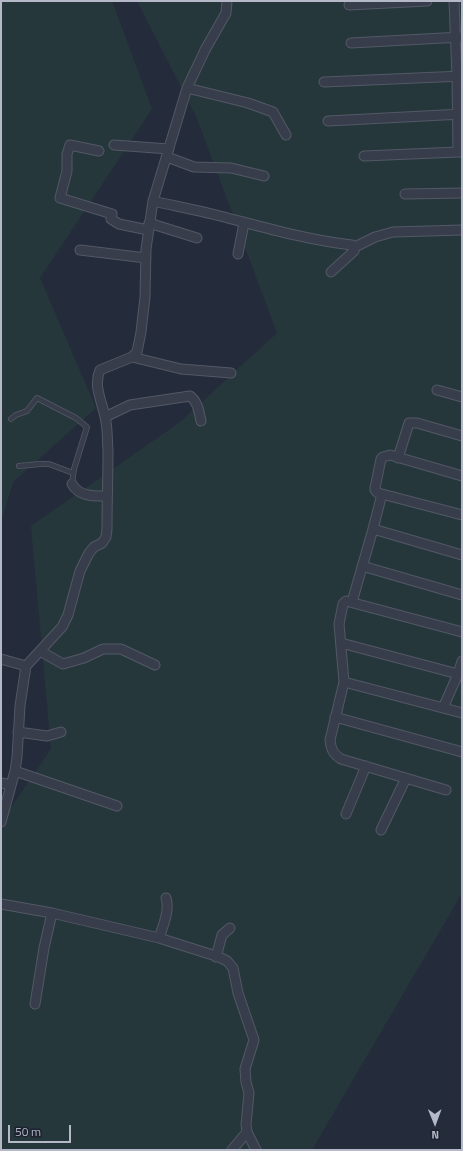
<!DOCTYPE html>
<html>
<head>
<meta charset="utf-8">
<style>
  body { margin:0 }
  #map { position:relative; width:463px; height:1151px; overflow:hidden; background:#242b3b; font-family:"Titillium Web",sans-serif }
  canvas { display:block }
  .frame { position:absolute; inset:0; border:2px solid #b4b8c7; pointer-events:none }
  .north { position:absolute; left:415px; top:1103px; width:40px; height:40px; -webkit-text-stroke:3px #1d2230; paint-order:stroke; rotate:179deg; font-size:11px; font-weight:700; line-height:16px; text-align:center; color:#b4b8c7 }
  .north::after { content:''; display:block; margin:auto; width:14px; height:18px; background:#b4b8c7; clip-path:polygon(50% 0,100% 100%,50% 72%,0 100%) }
  .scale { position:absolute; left:8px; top:1125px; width:63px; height:18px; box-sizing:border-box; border:2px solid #b4b8c7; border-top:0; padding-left:5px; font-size:12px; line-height:14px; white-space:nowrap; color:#b4b8c7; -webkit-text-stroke:3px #1d2230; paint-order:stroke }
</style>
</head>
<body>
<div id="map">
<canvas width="463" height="1151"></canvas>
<div class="frame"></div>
<div class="north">N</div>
<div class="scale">50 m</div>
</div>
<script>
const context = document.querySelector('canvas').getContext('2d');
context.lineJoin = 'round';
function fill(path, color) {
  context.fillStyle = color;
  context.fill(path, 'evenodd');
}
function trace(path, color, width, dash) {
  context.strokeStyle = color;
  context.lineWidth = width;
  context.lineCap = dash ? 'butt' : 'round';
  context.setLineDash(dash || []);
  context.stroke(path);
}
const green = new Path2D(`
  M1,1H112L152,109L40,278L96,408L13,482L1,523Z
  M137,1H462V893L312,1150H1V822L51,749L31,526L180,422L277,333L196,116Z`);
const service = new Path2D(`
  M11,419L16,415L27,411L37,398L76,418L87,427L74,469L72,484
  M19,466L40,464H49L73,473`);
const minor = new Path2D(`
  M454,1L457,76L458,152H462
  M349,5L427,1
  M351,43L461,37
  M324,82L462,76
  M187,88L248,103L273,112L286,135
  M328,121L462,114
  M114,145L169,149
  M99,151L70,145L67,154V171L60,198L112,214L111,219L119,224L148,230
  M364,156L458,152
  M167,157L194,167L231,168L264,176
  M405,194L462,193
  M153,201C175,206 198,210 220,216C263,227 307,240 352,245L354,251L331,272
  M149,223L197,238
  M353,248L375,237L393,232L462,230
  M80,250L146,258
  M238,254L244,223
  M132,357L181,369L231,373
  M437,390L462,397
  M105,417L130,405L190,396C198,402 199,412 201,421
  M398,458L409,423H417L462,436
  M462,476L390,455L383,457L381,459L375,488V490L378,493L462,515
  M72,484C79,497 95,496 107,496
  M373,529L462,555
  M362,566L462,595
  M352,602L373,529L382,494
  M341,643L458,674
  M40,651L63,664L84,658L103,649H121L155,665
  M1,659L26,666
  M344,682L462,713
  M443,708L458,674L462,661
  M335,717L462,752
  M18,732L47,736L61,732
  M15,771L117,806
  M1,783L11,785
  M446,790L341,759C333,754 331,749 330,740L344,682L339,624L343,604L346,601L462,632
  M346,814L366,766
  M1,822L15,771L17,757L20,706L26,666L62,627L68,615L80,571L89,553L94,547L102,543L106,537L107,529C107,503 108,477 108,451C107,440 108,428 105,417C102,401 93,386 100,370L132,357L137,352L141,332L145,297L146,249L153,201L187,88L205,50L226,13L227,1
  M381,830L406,778
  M1,904L52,913L159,938L219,957L227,961L233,968L238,993L254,1040L245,1069L246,1082L249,1093L246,1125L247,1132L256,1150
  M159,938C163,926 170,910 166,898
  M216,957L222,935L230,928
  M35,1004L44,948L52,913
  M232,1150L247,1132`);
fill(green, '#26373c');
trace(service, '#535866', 6);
trace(minor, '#535866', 11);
trace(service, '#383d4c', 4.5);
trace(minor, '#383d4c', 9);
</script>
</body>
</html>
